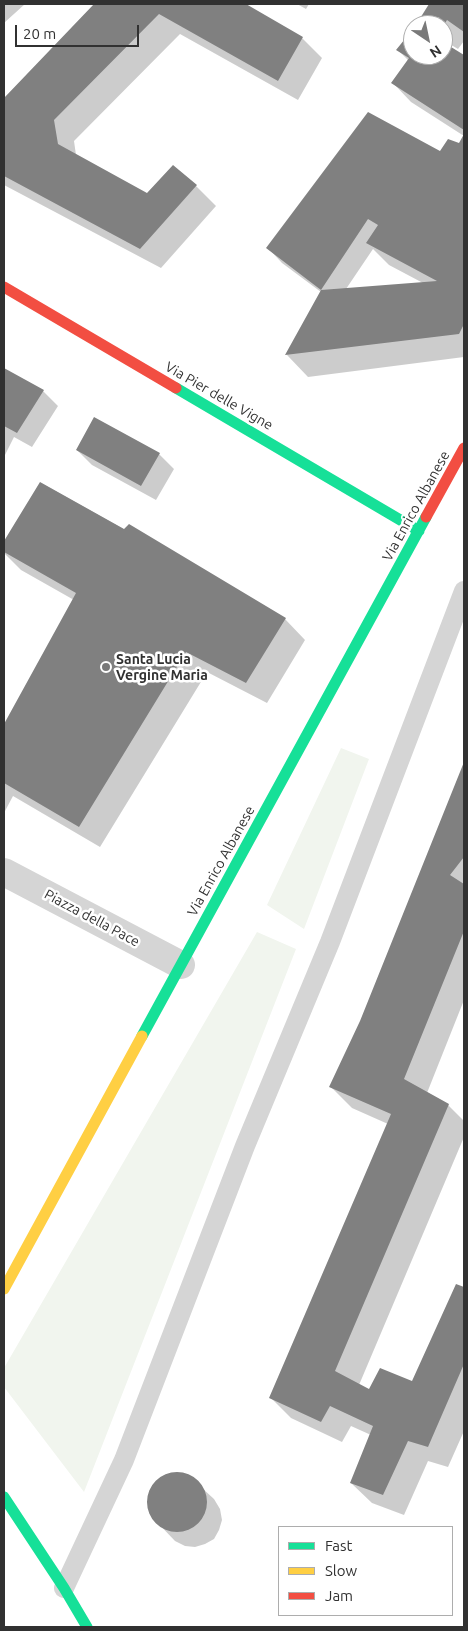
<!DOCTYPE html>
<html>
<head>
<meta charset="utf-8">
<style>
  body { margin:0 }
  #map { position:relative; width:468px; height:1631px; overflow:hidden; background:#fff; font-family:Ubuntu,sans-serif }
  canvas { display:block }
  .frame { position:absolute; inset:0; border:5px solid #313131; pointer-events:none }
  .legend { position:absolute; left:278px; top:1526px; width:175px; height:90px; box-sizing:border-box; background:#fff; border:1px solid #adadad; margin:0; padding:6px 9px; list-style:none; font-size:15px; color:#313131 }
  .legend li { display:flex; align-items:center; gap:10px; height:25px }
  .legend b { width:25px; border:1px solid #adadad }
  .north { position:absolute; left:403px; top:15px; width:50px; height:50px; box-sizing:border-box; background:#fff; border:1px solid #adadad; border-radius:50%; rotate:146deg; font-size:14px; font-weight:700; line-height:20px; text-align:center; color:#313131 }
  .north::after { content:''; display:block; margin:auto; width:18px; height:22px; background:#797979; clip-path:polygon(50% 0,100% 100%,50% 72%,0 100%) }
  .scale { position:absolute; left:15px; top:25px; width:124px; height:22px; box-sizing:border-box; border:2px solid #313131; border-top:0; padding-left:6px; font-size:15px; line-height:18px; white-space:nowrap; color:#313131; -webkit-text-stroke:4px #fff; paint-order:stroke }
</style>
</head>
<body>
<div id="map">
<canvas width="468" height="1631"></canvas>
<div class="frame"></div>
<ul class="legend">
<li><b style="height:6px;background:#16e098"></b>Fast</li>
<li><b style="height:6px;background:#ffcf43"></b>Slow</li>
<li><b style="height:6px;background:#f24e42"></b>Jam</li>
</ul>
<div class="north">N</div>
<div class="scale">20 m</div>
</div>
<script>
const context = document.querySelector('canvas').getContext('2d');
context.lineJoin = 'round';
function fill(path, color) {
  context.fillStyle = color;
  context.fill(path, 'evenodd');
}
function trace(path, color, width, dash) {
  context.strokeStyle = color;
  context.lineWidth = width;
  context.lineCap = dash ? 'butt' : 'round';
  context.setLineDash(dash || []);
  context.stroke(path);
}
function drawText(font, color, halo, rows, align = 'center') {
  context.font = font + ' Ubuntu,sans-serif';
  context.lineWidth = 5;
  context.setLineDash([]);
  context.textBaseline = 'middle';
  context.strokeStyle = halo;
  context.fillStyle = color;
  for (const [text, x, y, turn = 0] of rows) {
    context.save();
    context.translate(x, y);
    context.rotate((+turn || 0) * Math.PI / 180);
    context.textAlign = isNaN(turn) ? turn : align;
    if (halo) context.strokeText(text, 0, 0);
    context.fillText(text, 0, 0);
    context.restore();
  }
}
const green = new Path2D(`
  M341,748L369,759L304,929L267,905Z
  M257,932L296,949L84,1492L4,1387V1368Z`);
const shadow = new Path2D(`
  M4,4H25L4,23Z
  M96,4H244L302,38L322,58L298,100L180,34L74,141L76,155L148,195L196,186L216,206L161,268L4,185V99Z
  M297,4H309L306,9Z
  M431,4H464V41L458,49L443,40V25H426L421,20Z
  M413,31V55H443V44L464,56V136L411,102L393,83L409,61L398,50Z
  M464,137V357L308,377L287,355L321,292L282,263L268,248L441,152L460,145ZM373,249L389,265L423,283L346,289Z
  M4,369L43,391L58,406L32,447L14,437L5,455Z
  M77,450L159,454L174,469L156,500L92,465Z
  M41,483L285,619L305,640L267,703L207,672L100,847L13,796L4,813V727L74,600L21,570L4,553V543Z
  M464,766V1000L427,1093L448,1105L464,1121V1137L359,1385L370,1391L413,1383L457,1286L464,1288V1431L448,1467L428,1461L404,1515L372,1503L351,1483L371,1435L351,1426L342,1442L291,1418L271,1398L388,1124L352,1108L331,1087L362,1022Z
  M169,1474H180L190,1477L214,1499L220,1509L222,1520L219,1530L214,1539L205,1544L195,1547L185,1546L175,1541L153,1518L149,1508L148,1498L152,1487L159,1479Z`);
const building = new Path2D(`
  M94,4H246L303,37L278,81L159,14L54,120L58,144L147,193L173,165L197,185L140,249L4,176V98Z
  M429,4H464V32L447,20L444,25H428L419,20Z
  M413,29V55H443V42L464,55V130L391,83L409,58L396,50Z
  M368,112L440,151L448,139L459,143L464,134V324L459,334L285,355L321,290L437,281L366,243L378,225L368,219L321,290L266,248Z
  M4,368L44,390L17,433L4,426Z
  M94,417L160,453L141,486L76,450Z
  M40,482L124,529L129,524L286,618L246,683L186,652L79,827L4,783V724L76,593L4,552V541Z
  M464,762V857L450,875L464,884V931L404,1079L449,1104L335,1371L369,1389L380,1368L412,1381L456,1284L464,1287V1364L428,1447L408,1441L383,1495L350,1483L373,1426L330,1406L321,1422L269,1398L391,1114L329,1087L360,1021Z
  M147 1502a30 30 0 1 1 60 0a30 30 0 1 1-60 0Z`);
const lane = new Path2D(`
  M64,1588L124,1460L245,1146L330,942L464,591`);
const street = new Path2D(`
  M4,872L181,965`);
const fast = new Path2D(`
  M176,388L419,531
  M142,1036L426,517
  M4,1497L64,1588L87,1627`);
const slow = new Path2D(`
  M4,1289L142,1036`);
const jam = new Path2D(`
  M4,287L176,388
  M426,517L464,448`);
const markers = [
  [106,667,5,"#797979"]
];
const streetNames = [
  ["Via Pier delle Vigne",219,396,30],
  ["Via Enrico Albanese",416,506,-61],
  ["Via Enrico Albanese",221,861,-61],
  ["Piazza della Pace",92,918,28]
];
const poiNames = [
  ["Santa Lucia",116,659],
  ["Vergine Maria",116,675]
];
fill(green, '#f1f5ee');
fill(shadow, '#0003');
fill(building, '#808080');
trace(lane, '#d5d5d5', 20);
trace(street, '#d5d5d5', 28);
trace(fast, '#16e098', 11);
trace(slow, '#ffcf43', 11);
trace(jam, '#f24e42', 11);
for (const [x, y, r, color] of markers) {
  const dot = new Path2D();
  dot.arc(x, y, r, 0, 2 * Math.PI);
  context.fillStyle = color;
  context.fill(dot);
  trace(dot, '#fff', 2);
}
drawText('14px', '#313131', '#fff', streetNames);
drawText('bold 14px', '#313131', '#fff', poiNames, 'left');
</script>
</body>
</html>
